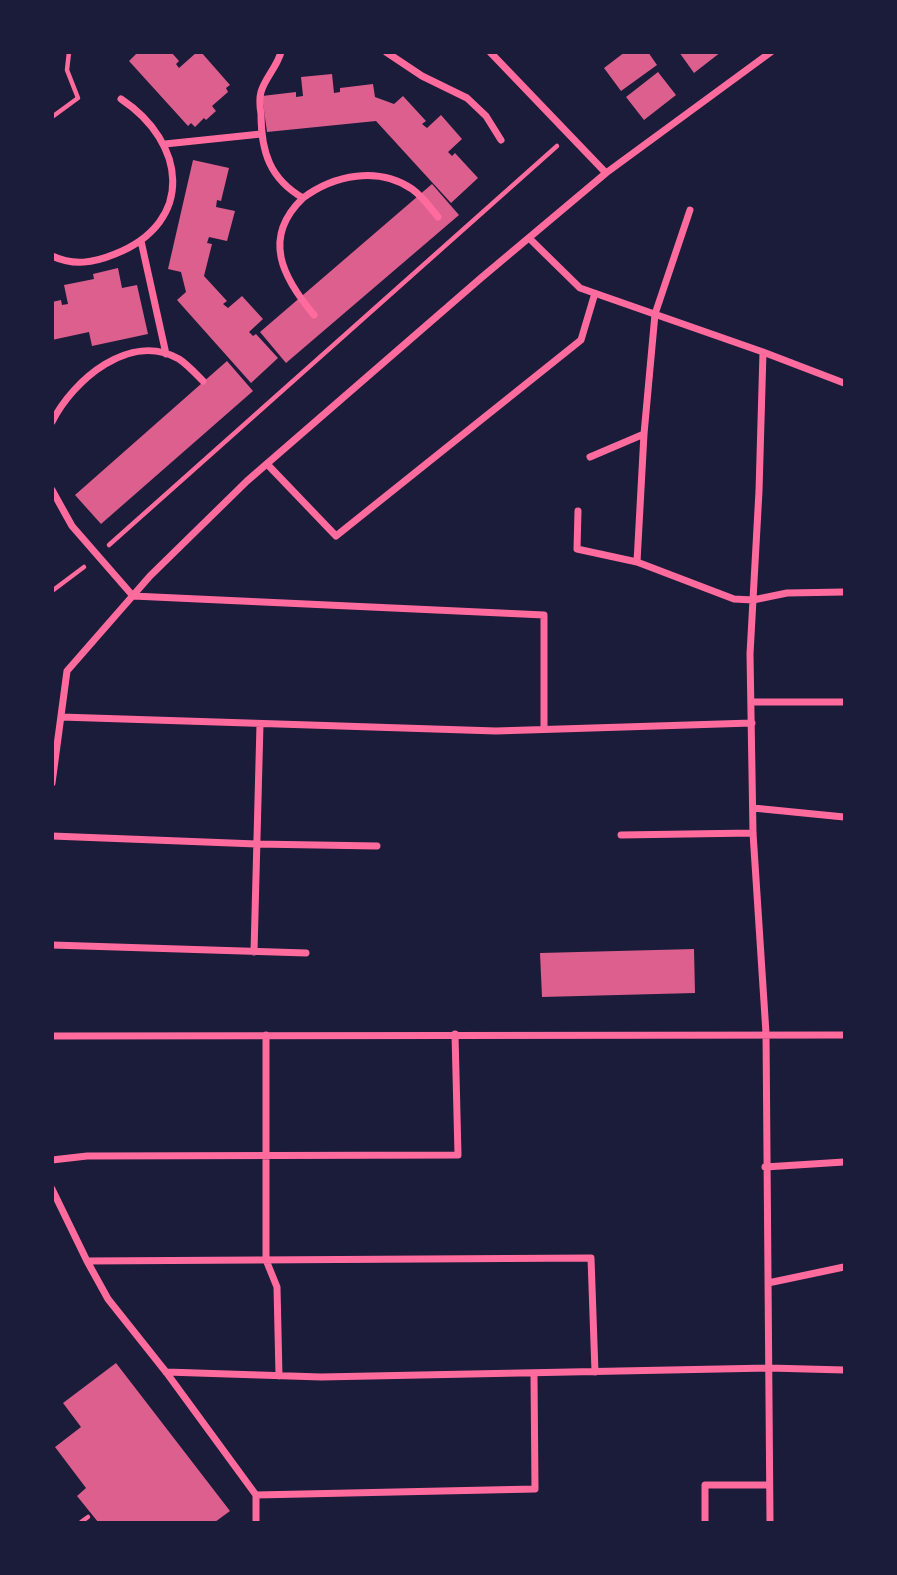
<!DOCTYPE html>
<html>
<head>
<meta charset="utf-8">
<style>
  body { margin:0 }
  #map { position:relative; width:897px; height:1575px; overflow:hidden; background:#1b1b3a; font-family:"Nunito Sans",sans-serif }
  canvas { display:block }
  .frame { position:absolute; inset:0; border:54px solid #1b1b3a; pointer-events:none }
</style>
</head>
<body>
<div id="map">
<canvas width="897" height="1575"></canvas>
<div class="frame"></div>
</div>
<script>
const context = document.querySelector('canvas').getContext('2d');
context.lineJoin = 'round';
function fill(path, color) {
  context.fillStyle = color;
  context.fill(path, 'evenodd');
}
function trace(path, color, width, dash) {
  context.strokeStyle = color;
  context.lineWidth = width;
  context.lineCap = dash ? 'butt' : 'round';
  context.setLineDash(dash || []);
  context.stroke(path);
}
const building = new Path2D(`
  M138,52H171L179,61L176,64L179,68L197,52H201L230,85L226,88L228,92L212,106L216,111L206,120L204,118L195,127L191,123L188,126L129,61Z
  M625,52H648L657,65L621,91L604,68Z
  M679,52H721L694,73Z
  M658,72L676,95L644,120L626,97Z
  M332,74L334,93L340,92V88L373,84L375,97L394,104L403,96L426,121L422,124L427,128L441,115L462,139L448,152L452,156L455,153L478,178L451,203L376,121L267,132L262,96L296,92V97L303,96L301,77Z
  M193,160L229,168L221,201L217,200L216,207L235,211L227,241L209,237L207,243L212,244L204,276L227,301L223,304L228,308L242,296L263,319L249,332L253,336L256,334L278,358L251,383L177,300L186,292L181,272L168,269Z
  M432,184L459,215L286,363L260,332Z
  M118,268L122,288L137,285L148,334L92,346L89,332L52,340V302L61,300L62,305L68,304L64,285L94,279L93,274Z
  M227,361L253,391L101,524L75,495Z
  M694,949L695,993L542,997L540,953Z
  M116,1363L230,1511L215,1522H98L77,1496L86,1488L55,1447L81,1427L63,1403Z`);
const path = new Path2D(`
  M52,117L78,98L67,70L69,52
  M109,545L557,146
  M52,591L84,567
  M81,1522L88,1517`);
const minor = new Path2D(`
  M281,52C277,67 265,78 261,92C259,99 260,108 261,114C261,152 270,179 303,198C261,238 283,278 314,315
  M386,52L422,76L467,98L486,116L501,140
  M490,52L606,173
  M165,144L261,134
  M303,198C334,175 378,166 412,189C422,196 430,207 438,217
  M530,239L580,288L763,352L844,383
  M141,241L166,354
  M52,256C74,266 93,263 115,254C196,222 186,142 121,99
  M763,352L759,491L750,654L753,833L766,1033L770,1522
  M52,422C73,380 130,331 179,359C188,365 196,374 203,381
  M590,457L644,434
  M267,464L336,536L581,340L595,293
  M52,490L72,526L133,596L544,615V729
  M578,511L577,549L637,562L734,599L753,600L787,593L844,592
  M637,562L644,434L655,314L690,210
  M751,702H844
  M61,717L496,731L752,723
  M52,783L67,671L150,576L247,481L481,278L606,173L771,52
  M753,808L844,817
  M621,835L753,833
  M52,836L256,844L377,846
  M52,945L306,953
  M254,952L260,724
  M266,1035V1260L277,1287L279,1376
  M52,1036L844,1035
  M52,1160L87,1156L458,1155L455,1034
  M765,1167L844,1162
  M52,1189L87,1261L108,1299L166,1372L256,1495V1522
  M87,1261L591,1258L595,1372
  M768,1283L844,1267
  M166,1372L321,1377L769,1368L844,1370
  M256,1495L535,1489L534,1374
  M705,1522V1485H768`);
fill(building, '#dd5f8e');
trace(path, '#ff6b9d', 4.5);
trace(minor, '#ff6b9d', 7);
</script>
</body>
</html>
